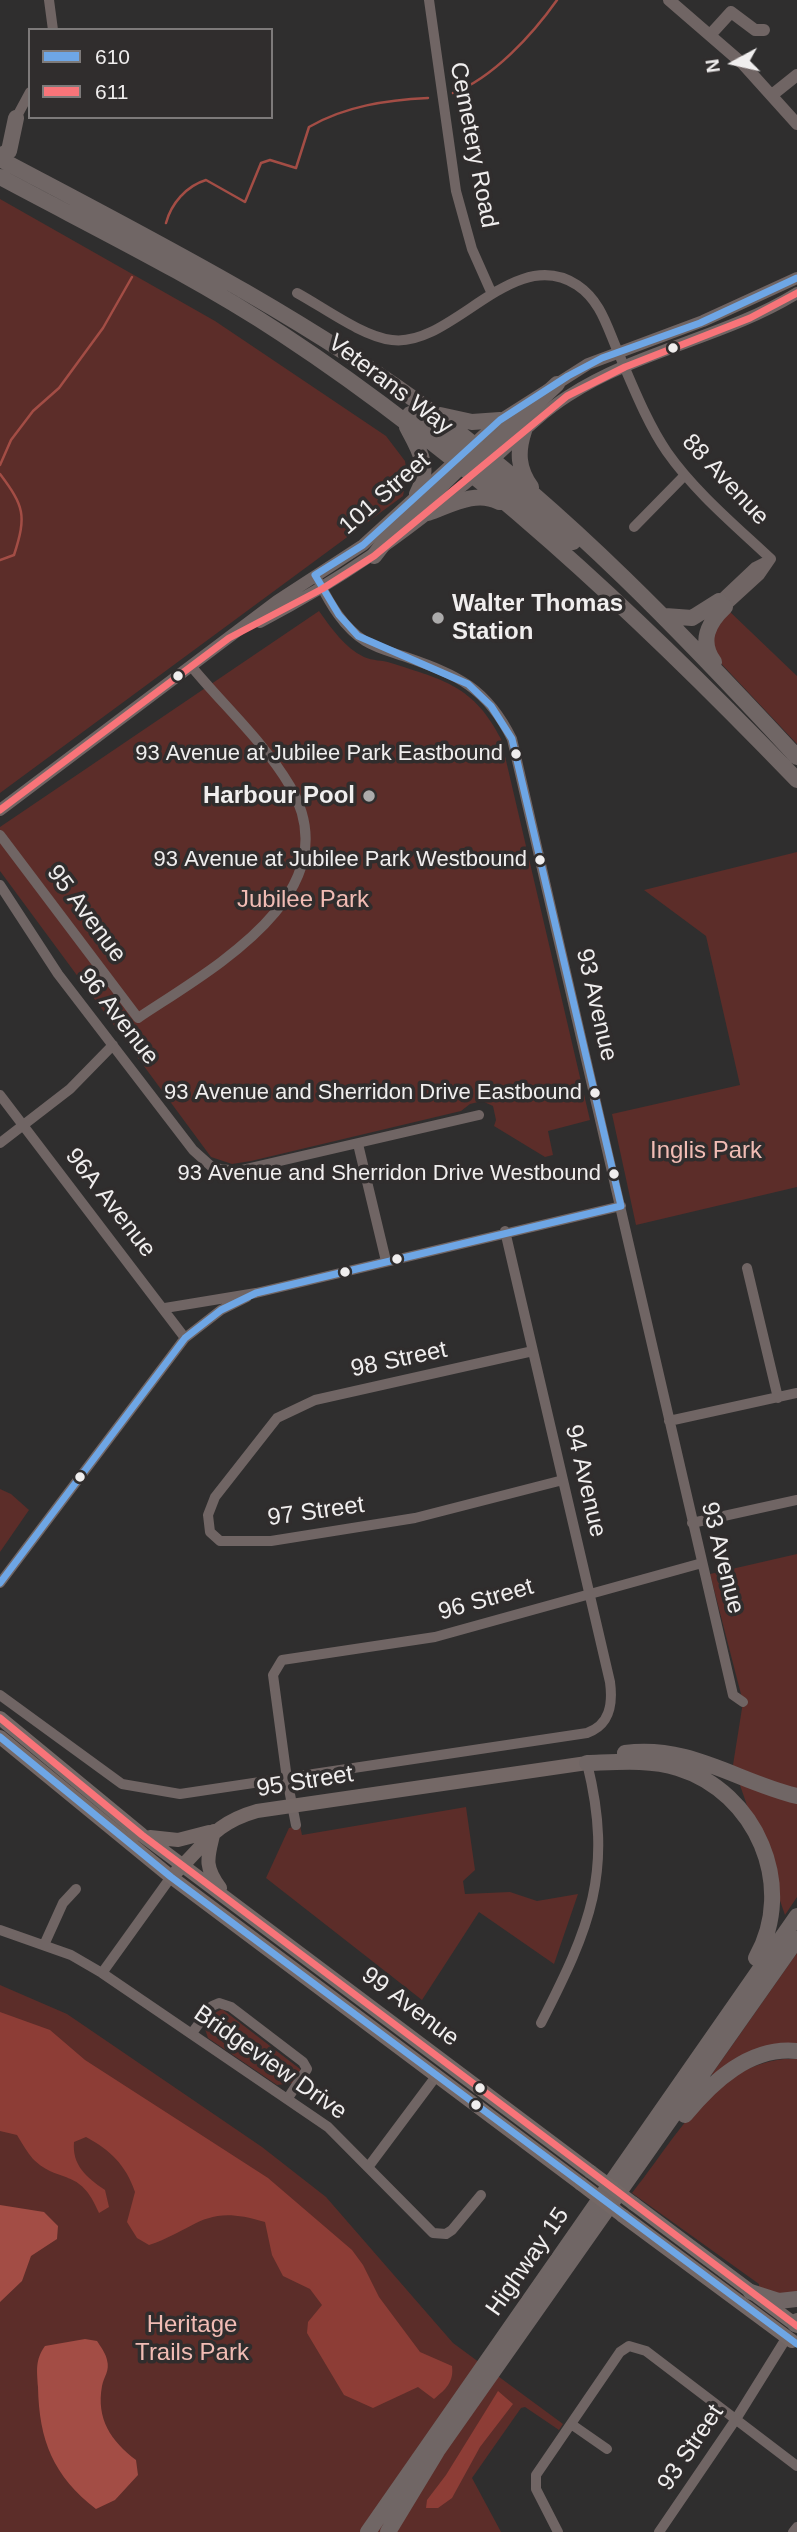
<!DOCTYPE html>
<html>
<head>
<meta charset="utf-8">
<style>
  body { margin:0 }
  #map { position:relative; width:797px; height:2532px; overflow:hidden; background:#2f2e2e; font-family:Helvetica,sans-serif }
  canvas { display:block }
  .legend { position:absolute; left:28px; top:28px; width:245px; height:91px; box-sizing:border-box; background:#302d2d; border:2px solid #7d7a7a; margin:0; padding:9px 12px; list-style:none; font-size:21px; color:#f0eeee }
  .legend li { display:flex; align-items:center; gap:14px; height:35px }
  .legend b { width:35px; border:2px solid #7d7a7a }
  .north { position:absolute; left:699px; top:28px; width:70px; height:70px; -webkit-text-stroke:5px #302d2d; paint-order:stroke; rotate:262deg; font-size:19px; font-weight:700; line-height:28px; text-align:center; color:#f0eeee }
  .north::after { content:''; display:block; margin:auto; width:24px; height:32px; background:#f0eeee; clip-path:polygon(50% 0,100% 100%,50% 72%,0 100%) }
</style>
</head>
<body>
<div id="map">
<canvas width="797" height="2532"></canvas>
<ul class="legend">
<li><b style="height:9px;background:#6ea6e5"></b>610</li>
<li><b style="height:9px;background:#f87479"></b>611</li>
</ul>
<div class="north">N</div>
</div>
<script>
const context = document.querySelector('canvas').getContext('2d');
context.lineJoin = 'round';
function fill(path, color) {
  context.fillStyle = color;
  context.fill(path, 'evenodd');
}
function trace(path, color, width, dash) {
  context.strokeStyle = color;
  context.lineWidth = width;
  context.lineCap = dash ? 'butt' : 'round';
  context.setLineDash(dash || []);
  context.stroke(path);
}
function drawText(font, color, halo, rows, align = 'center') {
  context.font = font + ' Helvetica,sans-serif';
  context.lineWidth = 7;
  context.setLineDash([]);
  context.textBaseline = 'middle';
  context.strokeStyle = halo;
  context.fillStyle = color;
  for (const [text, x, y, turn = 0] of rows) {
    context.save();
    context.translate(x, y);
    context.rotate((+turn || 0) * Math.PI / 180);
    context.textAlign = isNaN(turn) ? turn : align;
    if (halo) context.strokeText(text, 0, 0);
    context.fillText(text, 0, 0);
    context.restore();
  }
}
const green = new Path2D(`
  M0,199L215,321L386,436L405,461L407,475L403,496L0,793Z
  M727,609L797,676V744L715,657L711,626Z
  M319,611C332,629 344,647 364,657C373,661 382,660 391,663C444,680 474,686 501,739L590,1120L548,1131L553,1155L545,1157L494,1126L496,1120L493,1106L482,1101L470,1104L461,1111L251,1161L232,1164L211,1157L0,871V827Z
  M797,852V1187L636,1225L612,1114L740,1085L706,936L644,890Z
  M0,1489L11,1494L29,1510L0,1552Z
  M797,1554V1897L785,1915L733,1765L743,1702L710,1574Z
  M466,1807L475,1870L463,1881L465,1894L510,1892L537,1901L578,1894L554,1964L479,1912L422,2000L266,1878L289,1828L300,1826L302,1835Z
  M797,1953V2047L712,2076V2074Z
  M0,1985L67,2014L262,2147L326,2197L453,2343L563,2424L559,2430L525,2407L521,2408L472,2478L501,2532H0Z
  M222,2009L300,2069L301,2073L293,2083L277,2085L208,2038L205,2029L213,2014Z
  M784,2059H797V2296L782,2298L759,2288V2284L632,2193C675,2140 710,2067 784,2059Z`);
const forest = new Path2D(`
  M0,2012L50,2030L85,2060L268,2178L352,2250L363,2265L379,2297L420,2352L452,2366C454,2382 446,2389 434,2399L418,2387L373,2408L344,2395L307,2333L308,2322L322,2305L310,2289L283,2276L272,2255L265,2222C204,2203 199,2228 149,2245L137,2238L127,2222L135,2192C126,2165 110,2150 86,2137L74,2142C72,2165 86,2177 105,2190L109,2207L99,2213C80,2166 59,2185 33,2159C27,2152 22,2143 17,2135L0,2131Z
  M498,2391L513,2404L480,2447L452,2498L438,2508H426L427,2500L446,2475Z`);
const water = new Path2D(`
  M0,2205L44,2212L58,2226L57,2239L31,2256L22,2281L0,2302Z
  M85,2339L97,2341C101,2347 106,2354 107,2360C110,2371 104,2376 102,2386C96,2419 111,2441 136,2460L138,2475L115,2500L96,2509C53,2476 39,2440 38,2387C37,2370 35,2360 45,2346Z`);
const stream = new Path2D(`
  M453,93C493,78 533,34 557,0
  M166,223C171,204 186,186 206,180L245,202L261,163L270,160L296,168L309,127C345,106 387,100 428,98
  M0,465L11,440L33,411L59,388L103,328L132,277
  M0,474C24,506 27,515 14,555L0,560`);
const minor = new Path2D(`
  M49,0L53,30
  M429,0L456,191L472,249L492,294
  M16,118L30,92
  M297,293C323,307 363,337 392,340C452,348 513,243 577,285C601,301 607,327 618,352C632,384 647,423 667,452C695,492 736,526 771,559
  M634,527L685,475
  M319,582C330,604 344,628 365,641C378,649 392,652 406,657C458,675 487,688 512,739L733,1695L743,1702
  M719,601L755,567L771,559
  M725,607L760,575L771,559
  M0,835L138,1018C211,969 353,893 290,786C264,742 223,705 191,666
  M0,885L58,974L193,1150L213,1168L237,1171L479,1115
  M0,1095L185,1338
  M0,1143L70,1089L113,1045
  M358,1144L386,1261
  M747,1268L778,1398
  M165,1308L256,1293L621,1206
  M533,1351L315,1400L277,1418L215,1497L208,1515L210,1532L220,1541H271L415,1518L563,1480
  M669,1421L797,1393
  M692,1523L797,1500
  M0,1583L185,1338L221,1310L247,1297
  M0,1695L122,1784L180,1794L587,1733C610,1725 613,1704 610,1682L505,1231
  M296,1825L287,1779L273,1675L282,1660L435,1637L702,1563
  M0,1930L71,1955L102,1973L328,2127L433,2233L446,2234L452,2230L481,2195
  M44,1945L63,1903L76,1889
  M102,1973L171,1877
  M541,2023C590,1927 614,1872 587,1763
  M192,2033L212,2006L219,2003L231,2007L303,2062L307,2069L288,2098
  M369,2166L437,2075
  M571,2424L607,2449
  M558,2532L536,2489V2475L620,2352L629,2346L646,2351L797,2466
  M659,2532L736,2419L787,2337
  M793,2532L797,2527`);
const tertiary = new Path2D(`
  M669,0L743,64L797,124
  M711,34L731,12L755,30H764
  M772,95L797,75
  M260,622C342,579 401,537 471,479C504,452 532,419 568,396C639,350 726,337 797,293
  M0,810L277,601L363,545L500,420L588,364L703,321L797,278`);
const secondary = new Path2D(`
  M0,1718L142,1835L591,2172
  M0,1737L171,1877L581,2184
  M214,1831C208,1857 203,1865 220,1888
  M150,1837L178,1840L209,1832
  M177,1871C207,1842 215,1823 257,1811L587,1763
  M634,2204L797,2326
  M623,2216L792,2341`);
const primary = new Path2D(`
  M0,156L9,151L16,118
  M0,159C149,238 301,315 437,416C570,516 684,635 797,757
  M0,177C95,228 192,275 282,334C472,459 640,617 797,780
  M410,414L470,453
  M440,415L472,422L500,420
  M407,427C420,451 431,468 417,494
  M524,431C517,452 518,469 531,487
  M479,462L491,446L557,384
  M471,465L489,475L573,542
  M428,513C451,505 476,490 499,502
  M374,556L391,534L468,459
  M665,616L692,618L719,601
  M714,662C699,641 708,623 725,607
  M625,1753C689,1744 738,1782 797,1796
  M587,1763C618,1762 649,1759 678,1768C756,1792 797,1886 756,1958
  M685,2115C712,2082 750,2046 797,2051
  M751,2292L779,2301L797,2299
  M795,2324L797,2321
  M368,2532L797,1916
  M388,2532L437,2451L797,1939`);
const secondaryBridge = new Path2D(`
  M591,2172L634,2204
  M581,2184L623,2216`);
const bus1 = new Path2D(`
  M0,1583L185,1338L221,1310L256,1293L621,1206L512,739L491,706L468,684L358,636L339,615L315,575L363,545L500,420L568,376L602,358L700,323L797,278
  M0,1737L171,1877L797,2344`);
const bus2 = new Path2D(`
  M0,810L229,638L322,589L374,556L567,396L625,367L750,318L797,293
  M0,1718L142,1835L797,2326`);
const markers = [
  [673,348,6,"#f0eeee"],
  [438,618,7,"#acabab"],
  [178,676,6,"#f0eeee"],
  [516,754,6,"#f0eeee"],
  [369,796,7,"#acabab"],
  [540,860,6,"#f0eeee"],
  [595,1093,6,"#f0eeee"],
  [614,1174,6,"#f0eeee"],
  [397,1259,6,"#f0eeee"],
  [345,1272,6,"#f0eeee"],
  [80,1477,6,"#f0eeee"],
  [480,2088,6,"#f0eeee"],
  [476,2105,6,"#f0eeee"]
];
const busNames = [
  ["93 Avenue at Jubilee Park Eastbound",503,754],
  ["93 Avenue at Jubilee Park Westbound",527,860],
  ["93 Avenue and Sherridon Drive Eastbound",582,1093],
  ["93 Avenue and Sherridon Drive Westbound",601,1174]
];
const streetNames = [
  ["Cemetery Road",473,145,79],
  ["Veterans Way",390,385,37],
  ["88 Avenue",725,480,47],
  ["101 Street",385,494,-41],
  ["95 Avenue",86,914,53],
  ["93 Avenue",596,1005,77],
  ["96 Avenue",118,1017,52],
  ["96A Avenue",110,1203,52],
  ["98 Street",399,1360,-12],
  ["94 Avenue",585,1481,77],
  ["97 Street",316,1512,-8],
  ["93 Avenue",722,1558,76],
  ["96 Street",486,1600,-16],
  ["95 Street",305,1782,-9],
  ["99 Avenue",410,2007,37],
  ["Bridgeview Drive",270,2063,35],
  ["Highway 15",528,2262,-55],
  ["93 Street",691,2448,-56]
];
const poiNames = [
  ["Walter Thomas",452,604],
  ["Station",452,632],
  ["Harbour Pool",355,796,"right"]
];
const parkNames = [
  ["Jubilee Park",303,900],
  ["Inglis Park",706,1151],
  ["Heritage",192,2325],
  ["Trails Park",192,2353]
];
fill(green, '#5c2d29');
fill(forest, '#8d3d36');
fill(water, '#a34d45');
trace(stream, '#a34d45', 2.5);
trace(minor, '#706564', 10);
trace(tertiary, '#706564', 12);
trace(secondary, '#746866', 14);
trace(primary, '#706665', 16);
trace(secondaryBridge, '#746866', 14);
trace(bus1, '#6ea6e5', 7);
trace(bus2, '#f87479', 7);
for (const [x, y, r, color] of markers) {
  const dot = new Path2D();
  dot.arc(x, y, r, 0, 2 * Math.PI);
  context.fillStyle = color;
  context.fill(dot);
  trace(dot, '#302d2d', 2.5);
}
drawText('22px', '#f0eeee', '#302d2d', busNames, 'right');
drawText('24px', '#f0eeee', '#302d2d', streetNames);
drawText('bold 24px', '#f0eeee', '#302d2d', poiNames, 'left');
drawText('24px', '#f1bcb4', '#302d2d', parkNames);
</script>
</body>
</html>
